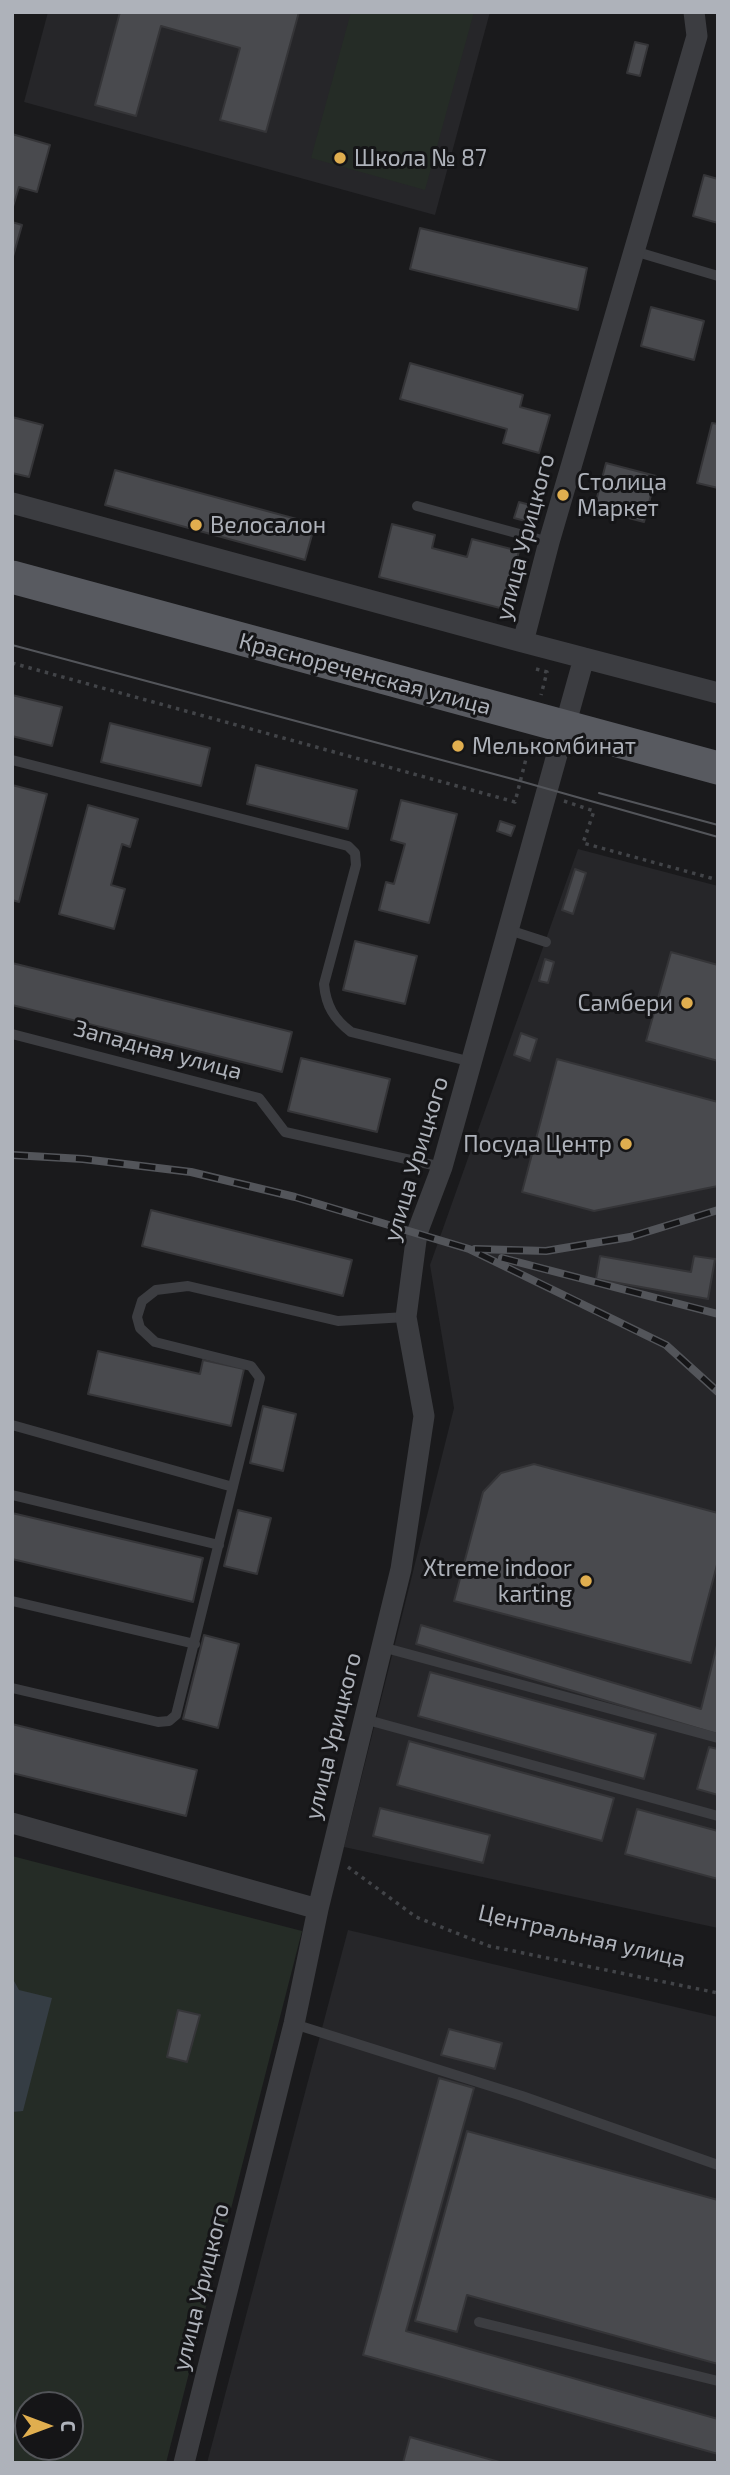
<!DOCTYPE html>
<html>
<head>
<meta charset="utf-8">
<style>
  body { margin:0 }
  #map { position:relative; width:730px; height:2475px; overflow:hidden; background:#1a1a1c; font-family:"Exo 2",sans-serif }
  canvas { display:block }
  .frame { position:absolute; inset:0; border:14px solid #aeb2ba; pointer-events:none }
  .north { position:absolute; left:14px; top:2391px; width:70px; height:70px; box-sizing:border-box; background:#151517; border:2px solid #525458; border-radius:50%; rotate:90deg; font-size:19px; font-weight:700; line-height:28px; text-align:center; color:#aeb2ba }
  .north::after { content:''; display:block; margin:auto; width:24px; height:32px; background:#e0ae4f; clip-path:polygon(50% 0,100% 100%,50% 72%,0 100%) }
</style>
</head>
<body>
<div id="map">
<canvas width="730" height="2475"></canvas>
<div class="frame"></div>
<div class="north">С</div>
</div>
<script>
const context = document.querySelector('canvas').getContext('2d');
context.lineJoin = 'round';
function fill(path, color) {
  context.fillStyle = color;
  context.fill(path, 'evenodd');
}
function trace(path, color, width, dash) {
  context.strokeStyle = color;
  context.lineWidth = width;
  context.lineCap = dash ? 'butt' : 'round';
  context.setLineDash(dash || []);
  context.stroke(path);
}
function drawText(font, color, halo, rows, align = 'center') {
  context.font = font + ' "Exo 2",sans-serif';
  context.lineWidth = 6;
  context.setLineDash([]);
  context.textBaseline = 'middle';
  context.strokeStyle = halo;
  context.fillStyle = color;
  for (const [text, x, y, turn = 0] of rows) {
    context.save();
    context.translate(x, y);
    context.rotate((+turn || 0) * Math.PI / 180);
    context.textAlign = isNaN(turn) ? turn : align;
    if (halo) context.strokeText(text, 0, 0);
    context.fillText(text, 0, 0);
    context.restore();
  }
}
const built = new Path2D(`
  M48,12H490L435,215L24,102Z
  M578,849L718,886V1928L344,1847L454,1408L430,1265Z
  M348,1930L718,2017V2463H207Z`);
const green = new Path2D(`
  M351,12H474L425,190L311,158Z
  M12,1856L302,1931L166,2463H12ZM28,2405H70V2447H28Z`);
const water = new Path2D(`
  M14,1981L19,1990L52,1998L23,2111L12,2112Z`);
const building = new Path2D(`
  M120,12H299L266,132L220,120L240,48L161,26L136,116L95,105Z
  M635,42L648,45L640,76L627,73Z
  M12,134L50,145L37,192L19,187L12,210Z
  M704,175L718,179V223L693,216Z
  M12,222L22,225L12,260Z
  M420,228L587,268L578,310L410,269Z
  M651,307L704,321L694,360L641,346Z
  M410,363L523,395L520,407L550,415L539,453L503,443L507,429L400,399Z
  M12,417L43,425L29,477L12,473Z
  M712,423L718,424V488L697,483Z
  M606,463L656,476L644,522L594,509Z
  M115,470L315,524L305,560L105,505Z
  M519,502L534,506L529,522L514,518Z
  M392,524L435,535L432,548L467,557L472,539L519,551L504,609L379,577Z
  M12,695L62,707L52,746L12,736Z
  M110,723L210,748L201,786L101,762Z
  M256,765L357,790L348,829L247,804Z
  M12,785L47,794L19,902L12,900Z
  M401,800L457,814L429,923L379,910L386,882L394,884L405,844L391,840Z
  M88,805L138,819L130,847L122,844L111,885L125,889L114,929L59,914Z
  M500,821L515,826L511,836L497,831Z
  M575,869L586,873L573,914L562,910Z
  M355,941L417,956L405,1004L343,990Z
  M671,952L718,965V1061L646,1041Z
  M545,959L554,962L548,983L539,981Z
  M12,963L292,1032L282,1072L12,1005Z
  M521,1033L537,1039L530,1061L514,1055Z
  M301,1058L390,1079L377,1132L288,1111Z
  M557,1059L718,1102V1186L594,1211L522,1192Z
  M151,1210L352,1260L343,1296L142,1246Z
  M600,1256L691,1272L694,1256L715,1259L708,1299L596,1279Z
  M98,1351L200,1374L203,1360L244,1369L231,1426L88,1394Z
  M263,1406L296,1414L283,1471L250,1463Z
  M534,1464L718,1513V1561L691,1663L454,1601L483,1492L501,1473Z
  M238,1510L271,1518L257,1574L224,1566Z
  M12,1513L203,1558L193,1602L12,1559Z
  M421,1625L701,1709L718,1641L717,1734L416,1644Z
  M204,1635L239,1644L218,1728L183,1719Z
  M430,1672L656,1734L644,1779L418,1716Z
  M12,1724L197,1770L186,1816L12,1773Z
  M409,1741L614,1798L602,1841L397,1785Z
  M709,1747L718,1749V1795L697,1789Z
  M380,1808L490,1835L483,1863L373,1836Z
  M637,1809L718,1831V1879L625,1854Z
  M178,2010L200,2015L187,2062L167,2057Z
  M449,2029L502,2043L495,2069L441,2055Z
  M439,2078L474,2088L406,2331L718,2419V2454L363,2355Z
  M467,2131L718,2200V2364L467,2295L457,2332L415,2321Z
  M410,2437L503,2463H403Z`);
const path = new Path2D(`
  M12,663L515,802L530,743
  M536,669L547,672L541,695
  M564,801L594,811L583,843L718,880
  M348,1867L416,1917L489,1946L718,1993`);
const service = new Path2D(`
  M634,251L718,276
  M417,506L549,542
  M12,760L348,846L355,853L356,865L324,984C326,1006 334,1019 351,1032L472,1062
  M509,930L546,942
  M12,1034L259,1098L285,1132L442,1167
  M12,1425L233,1487
  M12,1495L219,1545
  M12,1601L195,1644
  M382,1647L718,1738
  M12,1688L158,1722L169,1721L176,1715L260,1378L251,1366L155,1342L140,1328L137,1317L142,1301L156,1290L188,1286L338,1321L406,1317
  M364,1719L718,1816
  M294,2024L522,2096L718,2165
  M479,2322L718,2381`);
const minor = new Path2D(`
  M12,503L523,642
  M584,658L718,693
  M12,1823L318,1909
  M184,2463L294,2024L318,1909L401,1569L424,1416L406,1317L417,1233L442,1167L584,658L523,642L549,542L697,36L694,12`);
const primary = new Path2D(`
  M12,577L718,768`);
const tram = new Path2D(`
  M12,645L520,781L718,837
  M599,793L718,825`);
const rail = new Path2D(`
  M12,1155L83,1159L191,1172L295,1197L469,1249L666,1345L718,1392
  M475,1249L546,1251L630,1237L718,1210
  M502,1258L718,1314`);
const markers = [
  [340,158,7,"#e0ae4f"],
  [563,495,7,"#e0ae4f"],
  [196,525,7,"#e0ae4f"],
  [458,746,7,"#e0ae4f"],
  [687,1003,7,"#e0ae4f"],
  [626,1144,7,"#e0ae4f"],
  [586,1581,7,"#e0ae4f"]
];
const poiNames = [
  ["Школа № 87",354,158],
  ["Столица",577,482],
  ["Маркет",577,508],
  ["Велосалон",210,525],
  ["Мелькомбинат",472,746],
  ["Самбери",673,1003,"right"],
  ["Посуда Центр",612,1144,"right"],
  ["Xtreme indoor",572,1568,"right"],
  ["karting",572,1594,"right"]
];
const streetNames = [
  ["улица Урицкого",525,537,-75],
  ["Краснореченская улица",365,674,15],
  ["Западная улица",158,1050,15],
  ["улица Урицкого",416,1159,-73],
  ["улица Урицкого",333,1736,-76],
  ["Центральная улица",582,1936,13],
  ["улица Урицкого",201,2287,-76]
];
fill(built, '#262629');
fill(green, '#252c26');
fill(water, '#353d44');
fill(building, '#494a4e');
trace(building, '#353538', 2);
trace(path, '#424448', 3.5, [3.5, 5]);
trace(service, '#3c3d41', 10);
trace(minor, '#3c3d41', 21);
trace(primary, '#585a60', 33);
trace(tram, '#53555a', 2);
trace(rail, '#53555a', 8);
trace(rail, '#151517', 5, [16]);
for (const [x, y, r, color] of markers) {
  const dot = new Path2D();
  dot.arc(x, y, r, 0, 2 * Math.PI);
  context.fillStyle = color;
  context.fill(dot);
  trace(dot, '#151517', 2.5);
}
drawText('23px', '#aeb2ba', '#151517', poiNames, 'left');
drawText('23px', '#aeb2ba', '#151517', streetNames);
</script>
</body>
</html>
